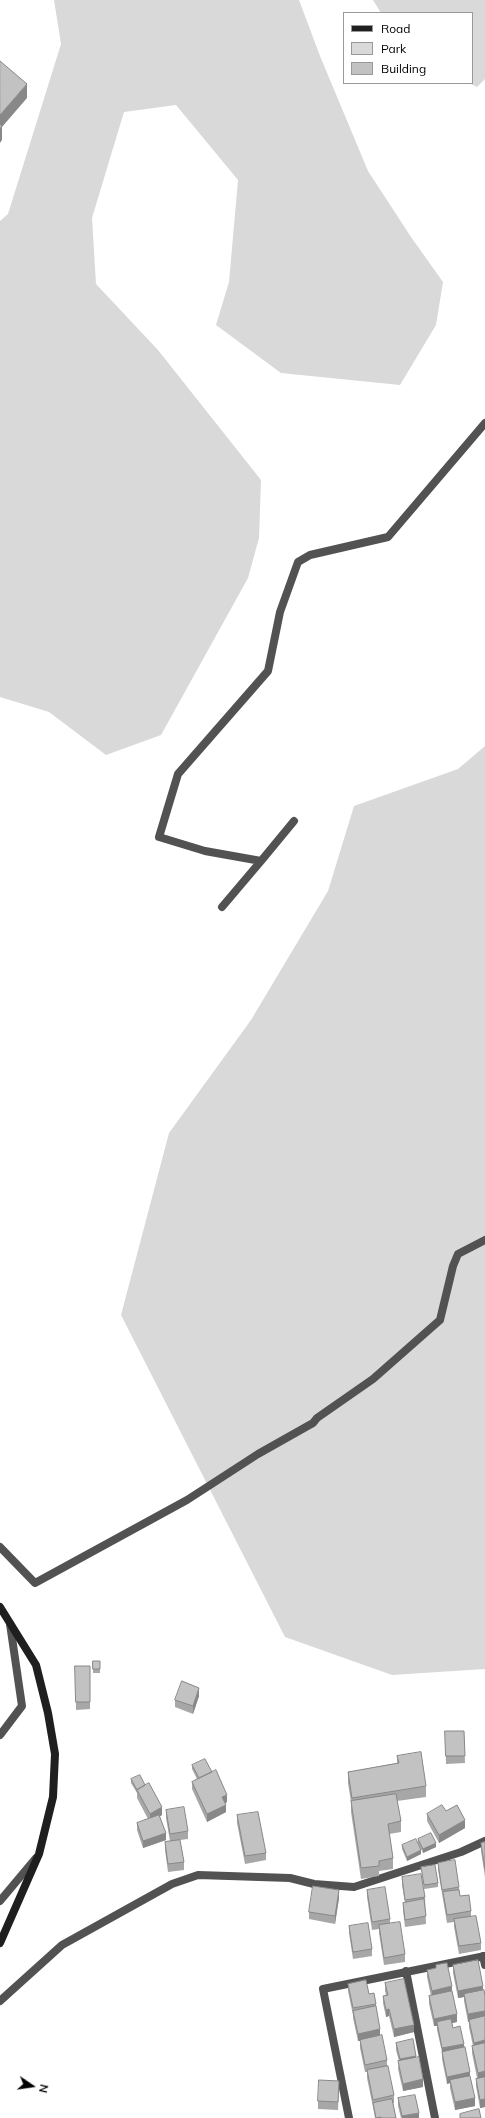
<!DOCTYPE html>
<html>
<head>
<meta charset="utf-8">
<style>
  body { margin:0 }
  #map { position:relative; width:485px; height:2118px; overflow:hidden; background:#fff; font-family:Mulish,sans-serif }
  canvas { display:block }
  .legend { position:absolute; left:343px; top:12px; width:130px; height:72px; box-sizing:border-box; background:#fff; border:1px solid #999; margin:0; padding:5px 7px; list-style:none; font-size:12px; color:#000 }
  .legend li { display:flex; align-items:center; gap:8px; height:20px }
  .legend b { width:20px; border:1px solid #999 }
  .north { position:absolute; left:12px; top:2066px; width:40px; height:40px; -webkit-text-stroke:3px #fff; paint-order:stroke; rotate:103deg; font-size:11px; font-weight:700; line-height:16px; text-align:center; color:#000 }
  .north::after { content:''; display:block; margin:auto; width:14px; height:18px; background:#000; clip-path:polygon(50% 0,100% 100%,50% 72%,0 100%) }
</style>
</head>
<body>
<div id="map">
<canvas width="485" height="2118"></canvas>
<ul class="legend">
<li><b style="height:5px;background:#1f1f1f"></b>Road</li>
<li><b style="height:11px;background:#d9d9d9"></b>Park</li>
<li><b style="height:11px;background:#c2c2c2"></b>Building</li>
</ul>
<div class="north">N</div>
</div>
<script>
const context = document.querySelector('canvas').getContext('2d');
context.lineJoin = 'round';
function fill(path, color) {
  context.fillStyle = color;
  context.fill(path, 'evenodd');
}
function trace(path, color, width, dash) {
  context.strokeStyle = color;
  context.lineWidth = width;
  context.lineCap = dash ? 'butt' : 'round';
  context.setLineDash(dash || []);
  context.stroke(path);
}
const green = new Path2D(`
  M54,0H299L320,56L368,171L411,237L443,282L436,325L400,385L281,373L216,325L229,282L238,180L176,105L124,112L92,218L96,284L158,350L261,480L259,538L248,578L161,735L106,755L49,712L0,697V221L8,214L61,44Z
  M373,0H485V79L477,87L469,83H472V13H381Z
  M485,746V1669L392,1675L285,1637L121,1315L169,1133L251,1020L328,891L354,806L458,769Z`);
const street = new Path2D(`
  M294,821L261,861L205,851L159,837L178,774L268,671L280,612L298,562L310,555L388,537L485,423
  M222,907L261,861
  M0,1547L35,1583L187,1500L258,1454L313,1423L317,1418L373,1379L440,1320L453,1266L458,1254L485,1240
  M0,1735L22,1706L10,1624
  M0,1901L36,1858
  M483,1956L485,1965
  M406,1971L435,2118
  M0,2001L62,1945L172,1884L198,1875L290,1878L314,1884L354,1887L461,1852L485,1841
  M349,2118L323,1989L485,1956`);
const secondary = new Path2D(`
  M0,1607L36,1665L48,1713L55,1754L53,1797L39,1854L0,1943`);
const wall = new Path2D(`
  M93,1661H100V1673H93Z
  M75,1666H90V1709L76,1710Z
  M199,1696L193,1714L175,1707V1700Z
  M445,1731H464L465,1763L446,1764Z
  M397,1756L426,1786V1797L397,1801L401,1821V1832L389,1834L393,1858V1869L379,1871V1876L361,1879L351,1812V1802L348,1783V1772L397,1763Z
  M192,1765L212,1772L227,1802L225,1803L226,1812L207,1822L192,1789V1782L197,1779L192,1769Z
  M131,1779L145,1785L162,1815L160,1816L166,1840L143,1848L137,1830V1823L148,1819L137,1798V1793L131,1783Z
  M166,1810L188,1831V1839L180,1840L184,1862V1870L168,1872L165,1850V1842L170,1841L166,1818Z
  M446,1811L465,1828L439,1843L427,1821V1814Z
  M237,1815L266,1853V1860L245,1864L237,1823Z
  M418,1839L436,1847L423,1853L418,1843Z
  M485,1842V1877L481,1851V1843Z
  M402,1845L421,1854L407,1861L402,1849Z
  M438,1863L459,1887L460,1896L471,1911V1917L481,1943V1950L459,1954L454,1927V1922L447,1923L438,1870Z
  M421,1867L438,1883V1887L424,1889Z
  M402,1877L425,1897L426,1924L405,1927L403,1910V1903H405L402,1885Z
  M367,1890L390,1919V1924L405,1954V1962L384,1965L379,1933V1929L372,1930L367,1897Z
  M339,1898L335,1924L309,1919V1912Z
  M349,1926L372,1949V1956L353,1959L349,1933Z
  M436,1965L452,1991L457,2022L452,2023L453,2028L464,2047L470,2076L475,2106L455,2110L450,2088V2083L447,2084L442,2059V2052L437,2030V2026H434L429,2004V1996H431L427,1977V1970L436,1968Z
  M453,1965L483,1990L485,1996V2107L480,2108L476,2086V2079L477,2078L472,2053V2046H473L469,2027V2022H468L464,2001V1997L458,1998L453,1973Z
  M385,1983L414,2032L394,2037L389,2016L386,2017L383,2003V1996L386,1995L385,1991Z
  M348,1984L369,1994L376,2004V2009L380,2036L387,2060V2066L394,2095V2103H393L396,2118H375L373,2107L367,2078V2072H365L360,2048V2041H358L353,2018V2015L348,1991Z
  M396,2043L416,2057L423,2087L403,2091L398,2069L399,2061L396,2050Z
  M339,2089L338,2110L318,2109V2101Z
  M398,2098L419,2118H401L398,2106Z`);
const shadedWall = new Path2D(`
  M27,84V98L2,127V140L0,143V115Z
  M199,1688V1696L193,1714V1706Z
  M227,1795V1802L222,1805V1797Z
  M226,1805V1812L207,1822V1814Z
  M162,1807V1815L150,1822V1814Z
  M465,1820V1828L439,1843V1835Z
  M166,1833V1840L143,1848V1841Z
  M436,1843V1847L423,1853V1849Z
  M421,1850V1854L407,1861V1857Z
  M339,1890V1898L335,1924V1916Z
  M452,1986V1994L432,1998V1991Z
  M483,1986V1993L464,1994V1997L458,1998V1991Z
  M389,2009V2016L386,2017V2010Z
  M485,2011V2018L469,2020V2022H468V2014Z
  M457,2014V2022L438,2026L437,2022V2026H434V2019Z
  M414,2025V2032L394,2037V2029Z
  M380,2029V2037L358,2041V2034Z
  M485,2040V2048L474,2050V2043Z
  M464,2044V2051L442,2056V2048Z
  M416,2056V2063L400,2067V2059Z
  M485,2071V2079L478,2081V2073Z
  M470,2072V2079L450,2080V2083L447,2084V2077Z
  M423,2079V2087L403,2091V2084Z
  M475,2098V2106L455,2110V2102Z
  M485,2099V2107L480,2108V2100Z
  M419,2113V2118H402V2116Z`);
const building = new Path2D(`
  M0,61L27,84L0,115Z
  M0,124L2,126L0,129Z
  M93,1661H100V1669H93Z
  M75,1666H90V1702H76Z
  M182,1681L199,1688L193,1706L175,1700Z
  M445,1731H464L465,1756H446Z
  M421,1752L426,1786L352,1798L348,1772L399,1763L397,1756Z
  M205,1759L212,1772L199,1778L192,1765Z
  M216,1770L227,1795L222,1797L226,1805L207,1814L192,1782Z
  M140,1775L145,1785L137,1790L131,1779Z
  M149,1783L162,1807L150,1814L137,1790Z
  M396,1794L401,1821L388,1824L393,1858L379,1861V1866L361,1868L351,1801Z
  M442,1805L446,1811L457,1805L465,1820L439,1835L427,1814Z
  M184,1807L188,1831L170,1834L166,1810Z
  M258,1812L266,1853L245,1856L237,1815Z
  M159,1815L166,1833L143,1841L137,1823Z
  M431,1833L436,1843L423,1849L418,1839Z
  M416,1839L421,1850L407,1857L402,1845Z
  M180,1840L184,1862L168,1864L165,1842Z
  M485,1842V1869L481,1843Z
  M455,1860L459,1887L442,1890L438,1863Z
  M435,1865L438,1883L424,1885L421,1867Z
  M421,1874L425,1897L405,1900L402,1877Z
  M313,1886L339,1890L335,1916L309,1912Z
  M385,1887L390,1919L372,1922L367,1890Z
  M459,1890L460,1896L469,1895L471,1911L447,1915L443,1892Z
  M424,1899L426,1916L405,1920L403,1903Z
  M476,1916L481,1943L459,1946L454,1919Z
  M400,1922L405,1954L384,1958L379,1925Z
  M368,1923L372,1949L353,1952L349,1926Z
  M478,1960L483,1986L458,1991L453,1965Z
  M447,1963L452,1986L432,1991L427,1970L436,1968V1965Z
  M404,1979L414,2025L394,2029L389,2009L386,2010L383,1996L388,1995L385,1983Z
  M366,1980L369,1994L374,1993L376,2004L353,2008L348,1984Z
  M484,1990L485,1996V2011L468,2014L464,1994Z
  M452,1991L457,2014L434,2019L429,1996Z
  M376,2006L380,2029L358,2034L353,2011Z
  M485,2016V2040L474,2043L469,2020Z
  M451,2019L453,2028L460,2026L464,2044L442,2048L437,2022Z
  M382,2035L387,2060L365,2065L360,2040Z
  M413,2039L416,2056L400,2059L396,2043Z
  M485,2043V2071L478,2073L472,2046Z
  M465,2047L470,2072L447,2077L442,2052Z
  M419,2057L423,2079L403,2084L398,2061Z
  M388,2066L394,2095L373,2100L367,2070Z
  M470,2076L475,2098L455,2102L450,2080Z
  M485,2077V2099L480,2100L476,2079Z
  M319,2080L339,2081L338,2102L318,2101Z
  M415,2095L419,2113L402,2116L398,2098Z
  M392,2099L396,2118H381V2117L376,2118L373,2103Z
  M479,2109L481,2118H460V2114Z`);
fill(green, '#d9d9d9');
trace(street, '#525252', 8);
trace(secondary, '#1f1f1f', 8);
fill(wall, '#a7a7a7');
fill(shadedWall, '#888');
fill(building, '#c2c2c2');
trace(building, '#888', 1);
</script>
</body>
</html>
